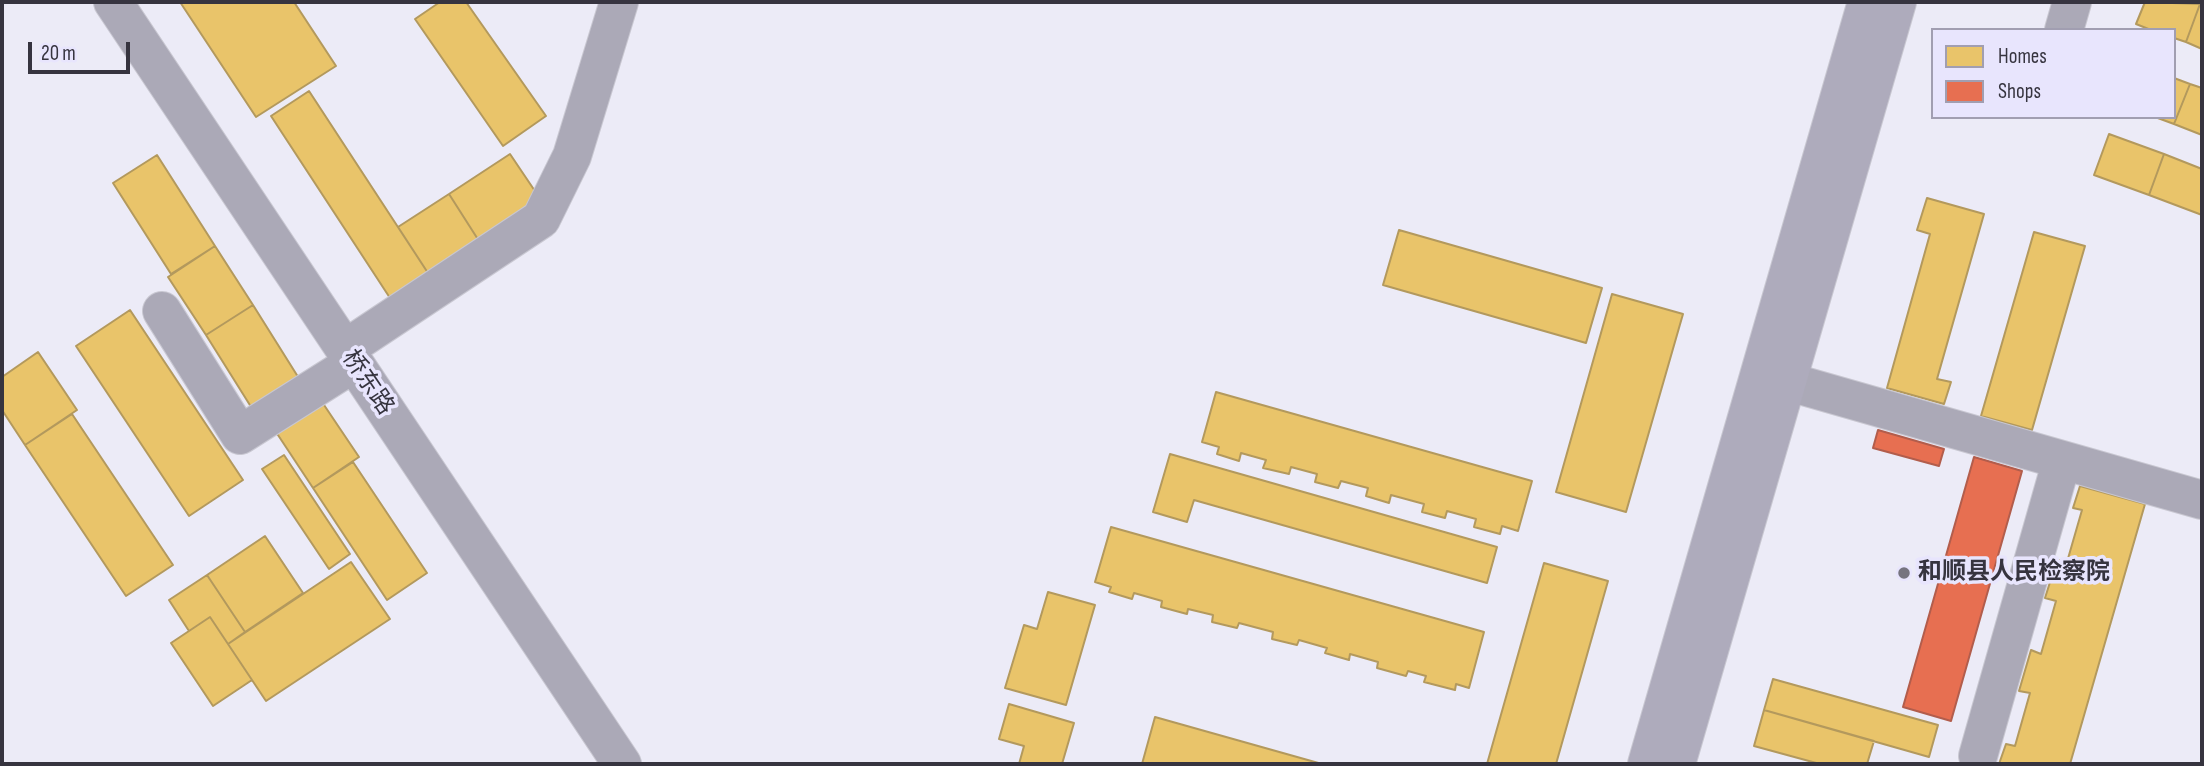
<!DOCTYPE html>
<html>
<head>
<meta charset="utf-8">
<style>
  body { margin:0 }
  #map { position:relative; width:2204px; height:766px; overflow:hidden; background:#ecebf7; font-family:"Sofia Sans Condensed",sans-serif }
  canvas { display:block }
  .frame { position:absolute; inset:0; border:4px solid #36343f; pointer-events:none }
  .legend { position:absolute; left:1931px; top:28px; width:245px; height:91px; box-sizing:border-box; background:#e8e5fd; border:2px solid #a19eb1; margin:0; padding:9px 12px; list-style:none; font-size:21px; color:#36343f }
  .legend li { display:flex; align-items:center; gap:14px; height:35px }
  .legend b { width:35px; border:2px solid #a19eb1 }
  .scale { position:absolute; left:28px; top:42px; width:102px; height:32px; box-sizing:border-box; border:4px solid #36343f; border-top:0; padding-left:9px; font-size:21px; line-height:24px; white-space:nowrap; color:#36343f; -webkit-text-stroke:5px #e8e5fd; paint-order:stroke }
</style>
</head>
<body>
<div id="map">
<canvas width="2204" height="766"></canvas>
<div class="frame"></div>
<ul class="legend">
<li><b style="height:19px;background:#e9c46a"></b>Homes</li>
<li><b style="height:19px;background:#e76f51"></b>Shops</li>
</ul>
<div class="scale">20 m</div>
</div>
<script>
const context = document.querySelector('canvas').getContext('2d');
context.lineJoin = 'round';
function fill(path, color) {
  context.fillStyle = color;
  context.fill(path, 'evenodd');
}
function trace(path, color, width, dash) {
  context.strokeStyle = color;
  context.lineWidth = width;
  context.lineCap = dash ? 'butt' : 'round';
  context.setLineDash(dash || []);
  context.stroke(path);
}
function drawText(font, color, halo, rows, align = 'center') {
  context.font = font + ' "Sofia Sans Condensed","Noto Sans SC",sans-serif';
  context.lineWidth = 7;
  context.setLineDash([]);
  context.textBaseline = 'middle';
  context.strokeStyle = halo;
  context.fillStyle = color;
  for (const [text, x, y, turn = 0] of rows) {
    context.save();
    context.translate(x, y);
    context.rotate((+turn || 0) * Math.PI / 180);
    context.textAlign = isNaN(turn) ? turn : align;
    if (halo) context.strokeText(text, 0, 0);
    context.fillText(text, 0, 0);
    context.restore();
  }
}
const homes = new Path2D(`
  M180,2H294L336,66L256,117Z
  M440,2H466L546,116L503,146L415,19Z
  M2145,2L2200,4L2186,42L2174,38V30H2151L2136,24Z
  M2200,4L2202,5V49L2186,42Z
  M2174,78L2190,84L2174,124L2155,117H2174Z
  M2190,84L2202,88V135L2174,124Z
  M309,91L428,273L390,298L271,116Z
  M2109,134L2164,154L2149,195L2094,175Z
  M510,154L541,200L479,241L449,194Z
  M2164,154L2202,169V215L2149,195Z
  M157,155L215,246L171,274L113,183Z
  M449,194L479,241L428,273L398,227Z
  M1927,198L1984,214L1937,379L1951,382L1944,404L1887,388L1930,234L1917,230Z
  M1399,230L1602,288L1586,343L1383,285Z
  M2034,232L2085,246L2032,430L1981,416Z
  M215,246L253,305L206,335L168,277Z
  M1612,294L1683,314L1626,512L1556,492Z
  M253,305L300,380L253,410L206,335Z
  M130,310L243,480L189,516L76,346Z
  M38,352L77,410L25,445L2,410V377Z
  M1216,392L1532,481L1518,531L1502,526L1500,534L1474,527L1476,519L1447,511L1445,518L1422,512L1424,504L1391,495L1389,503L1366,496L1368,488L1341,481L1338,488L1315,482L1317,474L1291,467L1289,474L1263,468L1266,460L1241,453L1239,461L1217,454L1219,447L1202,442Z
  M320,399L359,457L313,488L274,429Z
  M72,414L173,565L126,596L25,445Z
  M1170,454L1497,547L1487,583L1194,500L1187,522L1153,512Z
  M284,455L350,554L329,569L262,469Z
  M353,462L427,573L387,600L313,488Z
  M2080,486L2145,504L2070,764H1999L2006,744L2015,746L2030,693L2019,691L2031,650L2041,654L2056,601L2045,598L2057,560L2067,562L2082,510L2073,508Z
  M1111,527L1484,632L1469,688L1456,684L1455,690L1424,682L1426,676L1408,671L1406,676L1377,668L1378,662L1350,654L1349,660L1325,653L1327,648L1299,640L1297,645L1272,639L1273,632L1239,623L1237,628L1212,622L1213,615L1188,609L1187,614L1161,607L1162,601L1134,593L1132,599L1109,592L1111,587L1095,582Z
  M265,536L303,593L245,632L207,575Z
  M351,562L390,619L266,701L228,644Z
  M1544,563L1608,581L1556,764H1487Z
  M207,575L245,632L228,644L210,617L189,631L169,600Z
  M1048,592L1095,605L1066,705L1005,688L1024,625L1037,629Z
  M210,617L252,680L213,706L171,643Z
  M1773,679L1938,725L1929,757L1764,710Z
  M1009,704L1074,723L1062,764H1019L1024,746L999,739Z
  M1764,710L1874,741L1867,764H1820L1754,746Z
  M1155,717L1322,764H1142Z`);
const shops = new Path2D(`
  M1878,430L1944,449L1939,466L1873,448Z
  M1974,457L2022,471L1951,721L1903,707Z`);
const minor = new Path2D(`
  M113,2L622,764
  M2064,30L2072,2
  M162,311L240,435L354,363
  M345,349L541,219L572,156L619,2
  M1786,381L2202,500
  M1978,756L2062,460`);
const major = new Path2D(`
  M1647,764L1867,2
  M1676,764L1897,2`);
const markers = [
  [1904,573,7,"#76747f"]
];
const streetNames = [
  ["桥东路",367,383,56]
];
const poiNames = [
  ["和顺县人民检察院",1918,573]
];
fill(homes, '#e9c46a');
trace(homes, '#b3995d', 2);
fill(shops, '#e76f51');
trace(shops, '#b25d4c', 2);
trace(minor, '#c8c7d1', 40);
trace(major, '#c8c7d1', 40);
trace(minor, '#aba9b7', 38);
trace(major, '#aeabbc', 38);
for (const [x, y, r, color] of markers) {
  const dot = new Path2D();
  dot.arc(x, y, r, 0, 2 * Math.PI);
  context.fillStyle = color;
  context.fill(dot);
  trace(dot, '#e8e5fd', 2.5);
}
drawText('24px', '#36343f', '#e8e5fd', streetNames);
drawText('bold 24px', '#36343f', '#e8e5fd', poiNames, 'left');
</script>
</body>
</html>
